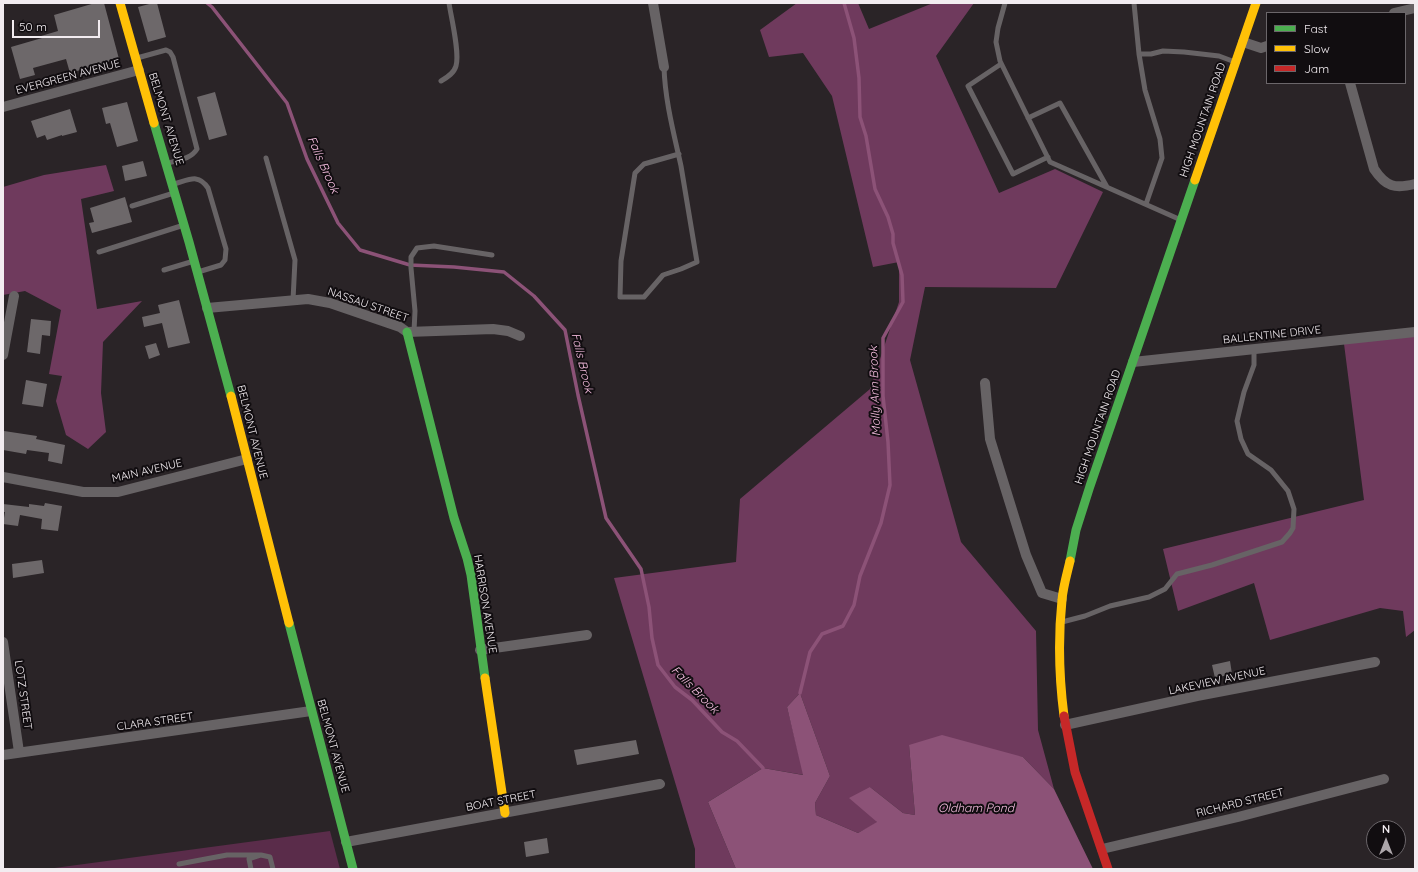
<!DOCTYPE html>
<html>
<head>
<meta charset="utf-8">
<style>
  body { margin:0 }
  #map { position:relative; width:1418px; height:872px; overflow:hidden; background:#2a2427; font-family:Quicksand,sans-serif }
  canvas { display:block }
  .frame { position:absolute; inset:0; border:4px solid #f2ecf0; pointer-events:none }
  .legend { position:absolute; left:1266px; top:12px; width:140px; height:72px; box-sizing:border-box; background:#110d10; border:1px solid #6b666a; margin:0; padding:5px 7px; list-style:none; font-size:12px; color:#f2ecf0 }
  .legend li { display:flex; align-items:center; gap:8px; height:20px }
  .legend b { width:20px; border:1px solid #6b666a }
  .north { position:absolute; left:1366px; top:820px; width:40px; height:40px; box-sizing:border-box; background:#110d10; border:1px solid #6b666a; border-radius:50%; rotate:0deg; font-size:11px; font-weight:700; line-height:16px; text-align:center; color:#f2ecf0 }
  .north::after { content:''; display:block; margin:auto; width:14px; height:18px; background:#aca6aa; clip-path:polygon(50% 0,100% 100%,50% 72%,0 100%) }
  .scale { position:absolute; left:12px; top:20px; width:88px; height:18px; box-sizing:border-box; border:2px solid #f2ecf0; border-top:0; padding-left:5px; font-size:12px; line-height:14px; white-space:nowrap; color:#f2ecf0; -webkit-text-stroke:3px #110d10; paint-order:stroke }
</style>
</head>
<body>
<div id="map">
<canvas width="1418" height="872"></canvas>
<div class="frame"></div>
<ul class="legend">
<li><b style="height:5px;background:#4caf50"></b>Fast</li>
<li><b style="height:5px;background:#ffc107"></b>Slow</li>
<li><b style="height:5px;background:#c62828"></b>Jam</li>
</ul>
<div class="north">N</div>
<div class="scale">50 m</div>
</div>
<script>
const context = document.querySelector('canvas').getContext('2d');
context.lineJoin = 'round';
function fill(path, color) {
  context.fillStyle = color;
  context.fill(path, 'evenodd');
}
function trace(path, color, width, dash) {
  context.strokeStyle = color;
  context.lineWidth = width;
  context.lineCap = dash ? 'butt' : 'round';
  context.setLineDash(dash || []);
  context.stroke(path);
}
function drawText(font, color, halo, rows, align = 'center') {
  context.font = font + ' Quicksand,sans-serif';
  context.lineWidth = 4;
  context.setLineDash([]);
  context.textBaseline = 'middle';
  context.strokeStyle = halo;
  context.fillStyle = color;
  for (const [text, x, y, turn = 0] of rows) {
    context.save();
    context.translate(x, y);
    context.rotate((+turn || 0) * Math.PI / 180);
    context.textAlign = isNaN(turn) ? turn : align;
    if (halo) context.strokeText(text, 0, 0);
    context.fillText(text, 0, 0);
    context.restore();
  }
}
const green = new Path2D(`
  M330,831L340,869H47Z`);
const forest = new Path2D(`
  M797,3H858L869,29L933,3H974L936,56L999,193L1055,169L1103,192L1056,288L925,287L910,360L961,542L1036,631L1038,730L1054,789L1023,757L909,745L915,815L903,813L870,787L877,823L858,833L816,815L815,803L830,776L800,693L787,707L804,775L763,768L708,802L736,869H695V849L614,578L736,562L740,499L870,389L899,302V262L873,267L832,96L803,53L769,57L760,30Z
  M106,165L114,191L81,199L97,309L142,301L103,342L101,393L106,432L88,449L66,435L56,401L62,376L49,374L61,310L25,291L3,295V187L44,175Z
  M1415,330V630L1406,637L1403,611L1380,608L1270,640L1254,583L1178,611L1163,549L1364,500L1343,336Z`);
const water = new Path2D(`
  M800,693L830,776L815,803L816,815L858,833L877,822L849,798L870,787L903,813L915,815L909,745L942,735L1023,757L1054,789L1093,869H736L708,802L763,768L803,775L787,707Z`);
const stream = new Path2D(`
  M207,3L212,7L287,103L307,159L338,223L360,250L410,265L454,267L504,272L534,296L565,330L578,395L606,518L641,569L649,607L652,638L658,665L675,687L692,700L722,732L737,741L763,768
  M800,693L810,652L822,634L843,626L854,605L860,576L881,523L890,485L888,442L883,396V338L903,302L902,275L893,243V234L888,217L875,189L866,136L860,117L859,78L854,38L844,3`);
const building = new Path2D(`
  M95,3H104L119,59L70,73L66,59L33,68L35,75L20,79L11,47L42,38L41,36L58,31L54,15Z
  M153,3H157L166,37L148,42L138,7Z
  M215,92L227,135L209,140L197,97Z
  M127,102L138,141L117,147L110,123L106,124L102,108Z
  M70,109L77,132L62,136V135L47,140L45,135L37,138L31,121Z
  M143,161L147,176L125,181L122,166Z
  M125,197L132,222L92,233L89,223L94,222L90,208Z
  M179,300L190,343L168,348L162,323L144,327L142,317L160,313L158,305Z
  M31,319L51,321L50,336L42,335L40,354L27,352Z
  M156,343L160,355L149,359L145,346Z
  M26,380L47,384L43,407L22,404Z
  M4,431L37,436L36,439L65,445L62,464L48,461L49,453L27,450L26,454L3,450Z
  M45,503L62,506L58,531L41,529L42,519L20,515L18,526L3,524L5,512H3V504L29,507V504L44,506Z
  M42,560L44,573L13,578L12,564Z
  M1230,661L1232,674L1215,678L1212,665Z
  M636,740L639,754L577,765L574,750Z
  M547,838L549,853L526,857L524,842Z`);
const lane = new Path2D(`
  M1005,3L998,28L996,42L1000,61L1050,162L1181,220
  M1134,3L1139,54
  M137,58L166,50L170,52L173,57L197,149C191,159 178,160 168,163
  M1001,64L968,86L1013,174L1048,157
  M664,67C665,101 674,134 681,166L697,262L681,269L663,275L644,297H620L621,261L635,173L644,164L679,154
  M441,81C448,77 454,73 456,66C460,53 451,17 449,3
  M1028,118L1060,103L1107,187
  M266,158L295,260L293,300
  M174,184C189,180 198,173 208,188L226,249L225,260L221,265L198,272
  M1146,204L1162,158L1160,139L1145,90L1139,54H1151L1163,51L1184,52L1219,56L1235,62
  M132,206L174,193
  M99,252L184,225
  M164,270L194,261
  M414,331L415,311L411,268V257L417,248L434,246L492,255
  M1062,622L1085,616L1110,606L1149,597L1165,589L1177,574L1212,565L1282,542L1290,533L1293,528L1294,509L1288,491L1271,470L1248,454L1241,439L1237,421L1244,392L1254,365V349
  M179,864L227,855H261
  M251,869L249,859L261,855L270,857L273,869`);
const street = new Path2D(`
  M653,3L664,67
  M1394,13L1415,8
  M1243,42L1261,48L1267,46
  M1350,83L1374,169C1386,187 1395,189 1415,184
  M3,107L139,70
  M207,308L308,299L330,303L400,327L407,332L493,329L508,331L520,336
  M3,355L14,296
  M1133,362L1415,332
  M985,383L990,439L1026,555L1042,593L1062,599
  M3,477L83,492H118L247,459
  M3,642L19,752
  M480,650L587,635
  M1065,725L1197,696L1375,662
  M3,755L311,711
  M346,842L660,784
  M1102,849L1238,817L1384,779`);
const fast = new Path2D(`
  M154,123L189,242L231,396
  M407,332L454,518L467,558L471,575L485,678
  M1070,561L1076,530L1090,486L1195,180
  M289,623L353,869`);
const slow = new Path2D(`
  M120,3L154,123
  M1195,180L1256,3
  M231,396L289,623
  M485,678L505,813
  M1064,716C1059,677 1058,638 1062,600C1063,587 1067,574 1070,561`);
const jam = new Path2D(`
  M1064,716L1075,772L1108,869`);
const streetNames = [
  ["EVERGREEN AVENUE",68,77,-15],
  ["BELMONT AVENUE",166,119,73],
  ["HIGH MOUNTAIN ROAD",1203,120,-71],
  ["NASSAU STREET",368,305,19],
  ["BALLENTINE DRIVE",1272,335,-6],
  ["HIGH MOUNTAIN ROAD",1098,427,-71],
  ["BELMONT AVENUE",252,432,76],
  ["MAIN AVENUE",147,471,-13],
  ["HARRISON AVENUE",485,604,81],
  ["LAKEVIEW AVENUE",1217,681,-12],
  ["LOTZ STREET",23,695,82],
  ["CLARA STREET",155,722,-8],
  ["BELMONT AVENUE",333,746,75],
  ["BOAT STREET",501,801,-11],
  ["RICHARD STREET",1240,803,-14]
];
const waterNames = [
  ["Falls Brook",323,165,66],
  ["Falls Brook",582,363,77],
  ["Molly Ann Brook",875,391,-92],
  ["Falls Brook",695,690,45],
  ["Oldham Pond",976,808]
];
fill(green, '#5a2c4a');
fill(forest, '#6f3a5d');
fill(water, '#8c5277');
trace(stream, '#8c5277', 3.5);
fill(building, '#6d686a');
trace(lane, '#676365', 5);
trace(street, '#676365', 10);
trace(fast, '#4caf50', 9);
trace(slow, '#ffc107', 9);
trace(jam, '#c62828', 9);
drawText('11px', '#f2ecf0', '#110d10', streetNames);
drawText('italic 12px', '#f7bfe1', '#110d10', waterNames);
</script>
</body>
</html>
